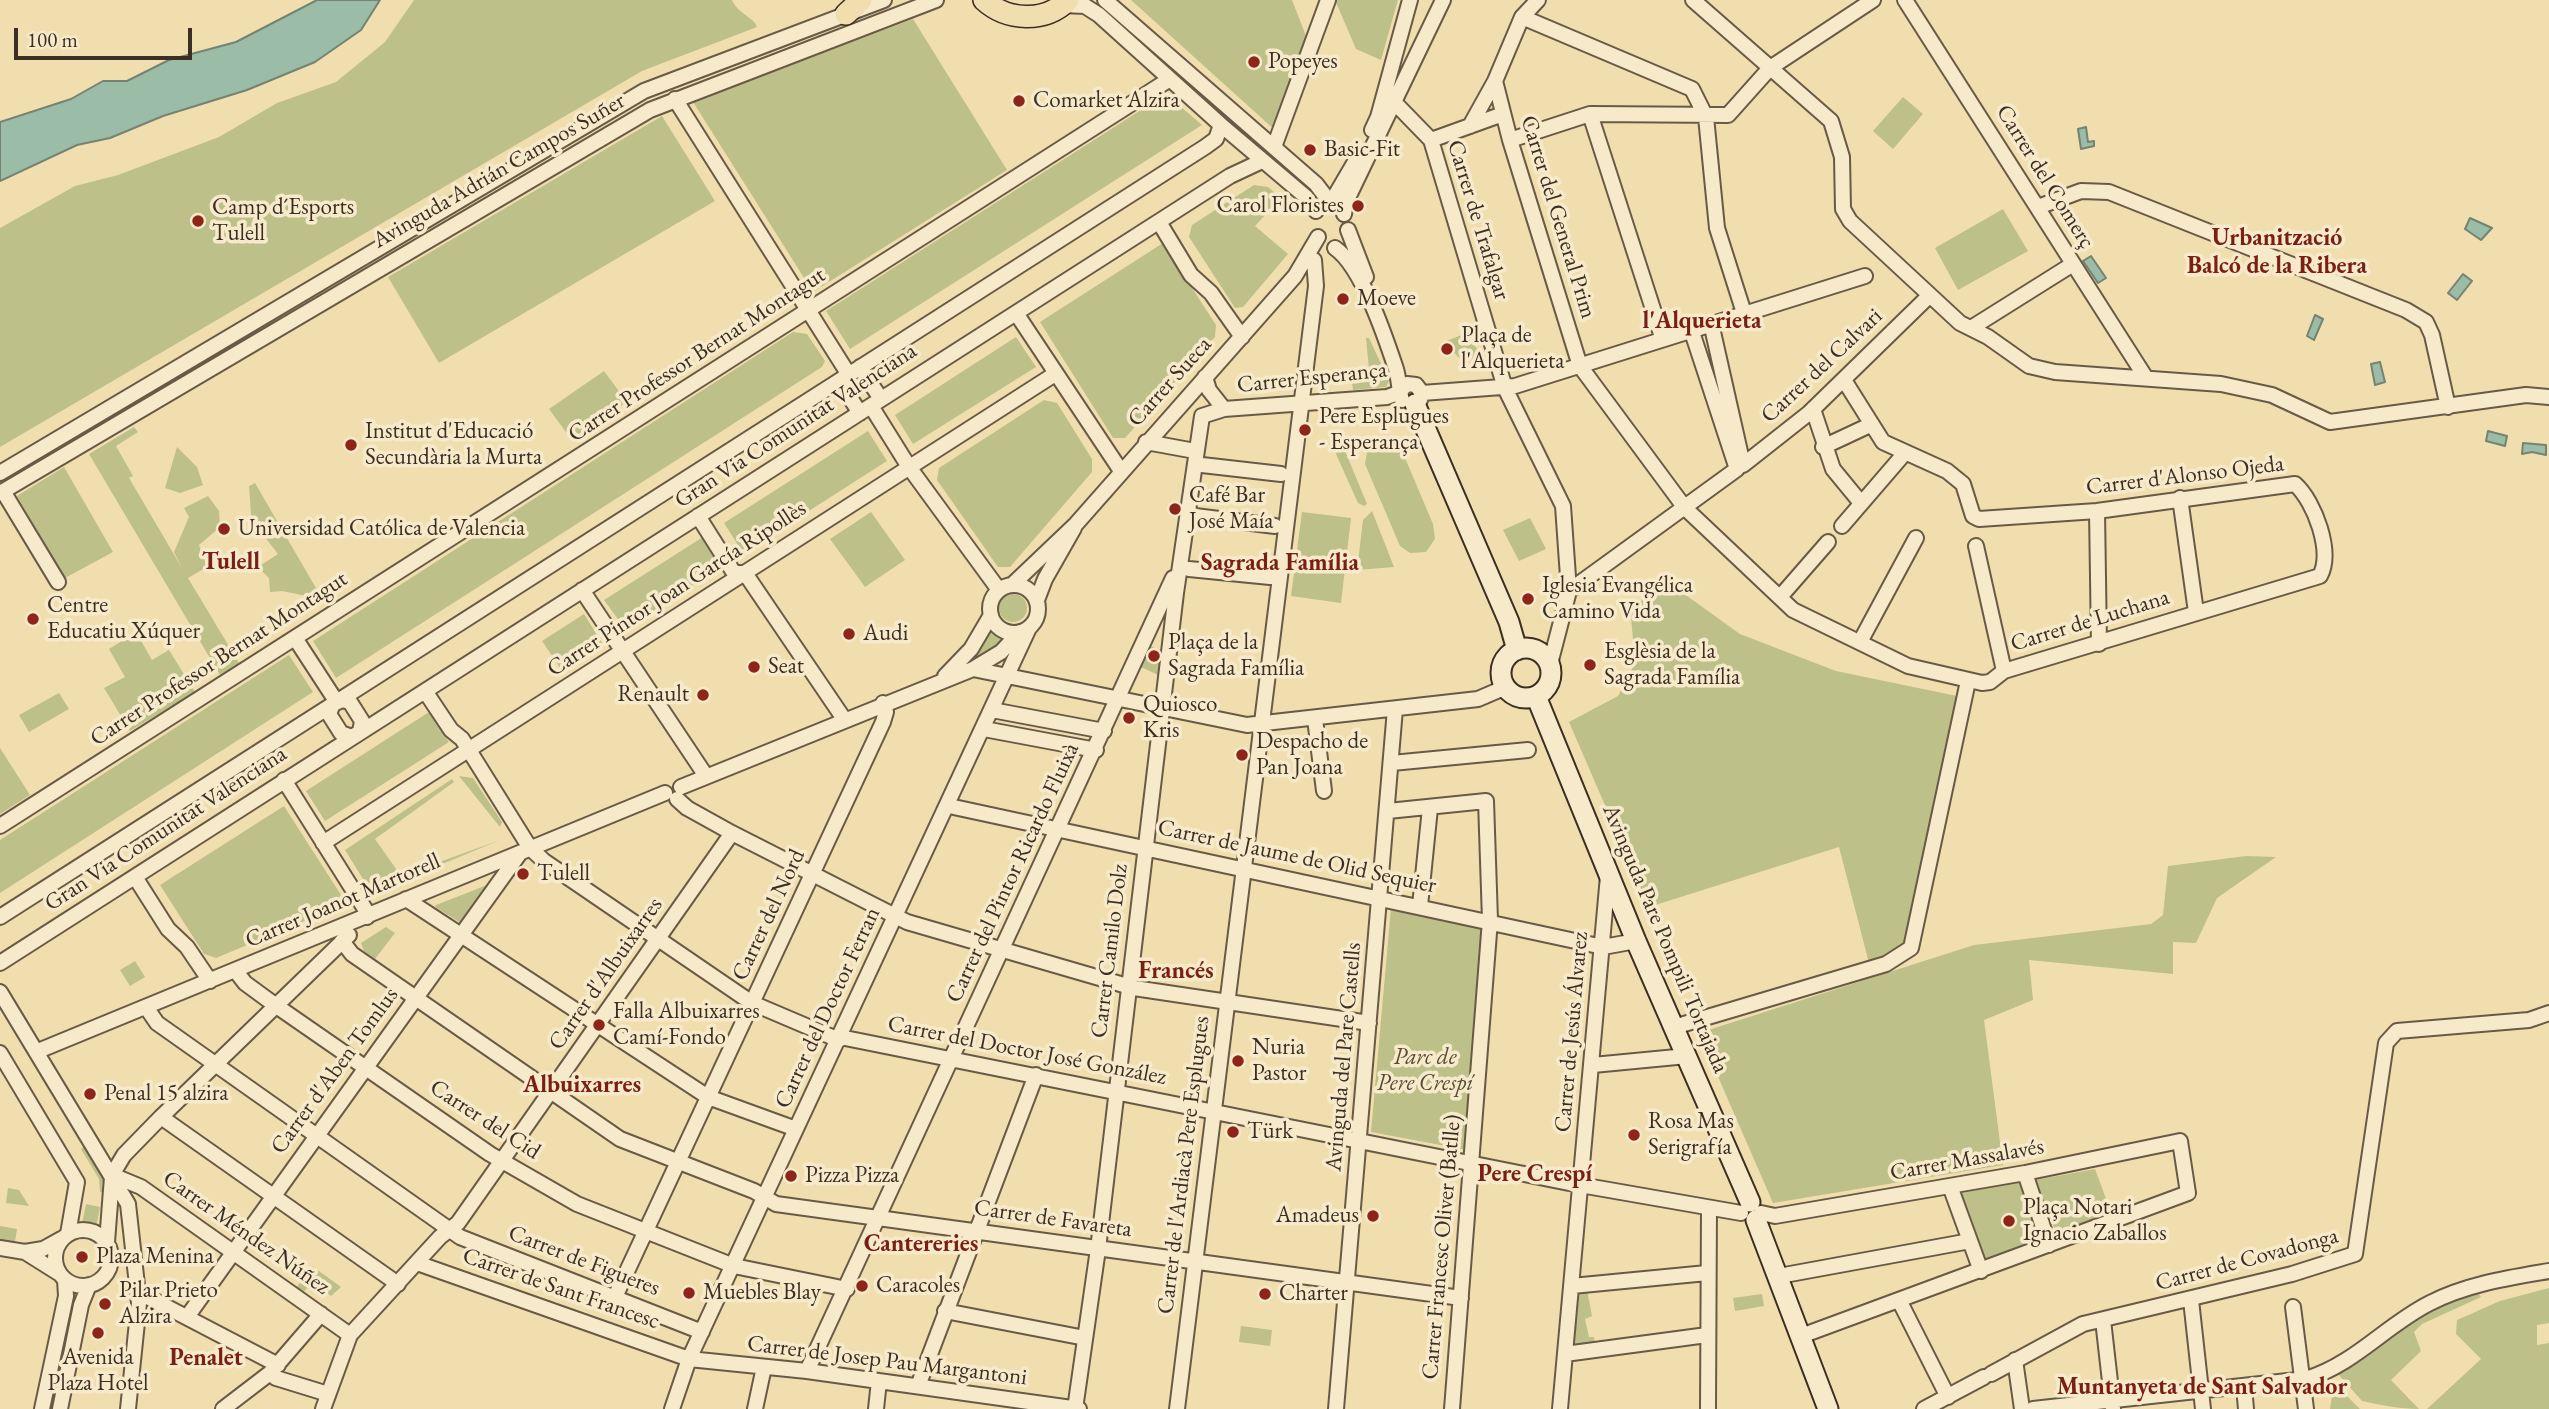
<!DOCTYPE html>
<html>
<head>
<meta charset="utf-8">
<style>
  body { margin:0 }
  #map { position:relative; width:2549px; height:1409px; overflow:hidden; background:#f1deaf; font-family:"EB Garamond",serif }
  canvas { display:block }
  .scale { position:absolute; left:14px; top:28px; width:178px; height:32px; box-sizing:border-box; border:4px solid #3c2e23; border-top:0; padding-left:9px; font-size:21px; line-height:24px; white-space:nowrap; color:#3c2e23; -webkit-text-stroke:5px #f6eacb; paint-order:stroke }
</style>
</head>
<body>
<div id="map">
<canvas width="2549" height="1409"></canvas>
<div class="scale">100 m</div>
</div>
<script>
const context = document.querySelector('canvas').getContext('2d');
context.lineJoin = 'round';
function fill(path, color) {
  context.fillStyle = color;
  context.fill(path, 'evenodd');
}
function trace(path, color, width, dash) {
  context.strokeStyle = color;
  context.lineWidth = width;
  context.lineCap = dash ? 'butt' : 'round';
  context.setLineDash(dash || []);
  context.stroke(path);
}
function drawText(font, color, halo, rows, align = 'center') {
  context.font = font + ' "EB Garamond",serif';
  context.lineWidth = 7;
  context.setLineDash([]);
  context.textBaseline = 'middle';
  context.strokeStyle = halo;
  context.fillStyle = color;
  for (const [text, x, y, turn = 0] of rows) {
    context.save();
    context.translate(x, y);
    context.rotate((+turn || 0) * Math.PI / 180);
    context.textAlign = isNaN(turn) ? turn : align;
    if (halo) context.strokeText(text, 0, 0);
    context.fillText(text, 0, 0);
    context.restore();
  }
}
const green = new Path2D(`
  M414,0H732C738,14 754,17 757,27L642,71L0,447V228L75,186L118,175L219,137L277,103L336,82L385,42Z
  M1131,0H1292L1306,36L1315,34L1276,131Z
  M1335,0H1398L1381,60L1356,49Z
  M913,19L1007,170L813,292L693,102Z
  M1166,94L1202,125L850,349L826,311Z
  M1903,97L1923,114L1893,149L1873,131Z
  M662,116L715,201L439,363L388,277Z
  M1254,185L1268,187L1281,198L1255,226L1288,254L1243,307L1235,308L1189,237L1192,225Z
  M2003,209L2028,251L1958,290L1935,248Z
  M1163,243L1216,325L1215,337L1125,438H1113L1040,322Z
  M793,332L807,334L825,361L822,367L336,678L313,641Z
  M1464,334L1482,354L1464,363L1444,342Z
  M1016,337L1036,367L913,444L895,415Z
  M1366,338H1369L1389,381L1386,387L1353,390L1352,382L1370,380Z
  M604,371L627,402L571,439L549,409Z
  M1044,400L1057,403L1092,459V472L1010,567H998L937,480L939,468Z
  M134,427L138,432L116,446L133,476L129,478L182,568L174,552L189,517L184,508L208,496L219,511L220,527L199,545L207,567L188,578L239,663L220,675L89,454Z
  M868,431L887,461L743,553L724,523Z
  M1385,438L1400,446L1433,524L1435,539L1426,552L1410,553L1400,546L1365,464L1368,446Z
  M1341,441L1367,504L1364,506L1358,503L1336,454Z
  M177,447L197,467L203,485L180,493L165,488Z
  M64,467L113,552L65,578L17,496Z
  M255,483L320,595L316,598L282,591L270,592L269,578L258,567L278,554L264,536L252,529L249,486Z
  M1372,511L1394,567L1357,570L1363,520Z
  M871,512L905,560L865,587L830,539Z
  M1302,512L1351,518L1341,603L1291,596Z
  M1530,518L1546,549L1519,561L1503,530Z
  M703,537L722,567L625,629L604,600Z
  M1676,588L1740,634L1836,671L1957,696L1912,927L1902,948L1869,963L1839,847L1649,907L1569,722L1618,696L1635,663L1630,605Z
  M999 608a14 14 0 1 1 28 0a14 14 0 1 1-28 0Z
  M584,614L602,643L561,669L542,641Z
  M990,626L1006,639L971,664L969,660Z
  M136,632L152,660L169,650L195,692L130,731L104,688L125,677L109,649Z
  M1150,646L1163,651L1160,676L1141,667Z
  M289,655L313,692L0,893V840Z
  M59,693L69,709L29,732L19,715Z
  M429,712L449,742L325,821L306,791Z
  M0,748L30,795L0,814Z
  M459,776L473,778L502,822L500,827Z
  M452,779L454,782L375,839L401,876L500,840L380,890L368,887L345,850Z
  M284,806L341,895L338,907L216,958L204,954L160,885Z
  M2246,856L2276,857L2217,898L2196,943L2173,942V974L2029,960L2033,1000L1984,1020L2003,1165L1773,1203L1699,1033L1974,945L2151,924L2163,915L2168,866Z
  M487,885L461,923L435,907L436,905Z
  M1391,908L1484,925L1467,1150L1371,1132Z
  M386,927L395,933L375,959L364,951L361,943Z
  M135,961L145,977L130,986L120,970Z
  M84,1146L103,1176L105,1193L100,1192L99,1179L81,1149Z
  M2095,1169L2111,1212L2056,1233L2036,1180Z
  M2019,1182L2039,1241L1981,1260L1961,1193Z
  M8,1188L19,1190L29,1206L6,1203Z
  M86,1204L100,1207L96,1228L82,1224Z
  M0,1226L17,1229L15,1242L0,1240Z
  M312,1266L341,1287L331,1296L318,1285L312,1292L307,1288L303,1293L296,1288Z
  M1590,1288L1588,1295L1592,1316L1585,1319L1589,1337H1594L1595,1343L1573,1344L1579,1293Z
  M2549,1288V1323L2537,1325V1345L2549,1343V1409H2427L2481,1359L2456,1334L2457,1320L2500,1301Z
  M2476,1290L2481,1297L2422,1324L2414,1332L2421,1351L2391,1380L2419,1409C2399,1409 2381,1405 2362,1401L2338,1374L2434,1307Z
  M1762,1294L1764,1306L1735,1311L1733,1298Z
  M1241,1326L1272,1330L1270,1346L1239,1342Z
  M2327,1380H2331L2360,1409H2377H2330L2332,1396Z`);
const water = new Path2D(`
  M317,0H380L361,30L315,62L247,90L163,116L110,138L77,145L0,181V122L71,99L103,81H127L169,60L236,42Z
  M2086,127L2088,142L2094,141V146L2081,149L2078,129Z
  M2470,218L2492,228L2481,240L2465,229Z
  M2091,256L2106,278L2098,283L2083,261Z
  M2463,274L2472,281L2457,300L2448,293Z
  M2315,315L2323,319L2314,340L2307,336Z
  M2380,362L2385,382L2375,385L2371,364Z
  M2488,431L2507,436L2505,446L2486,441Z
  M2523,443L2546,445V455L2532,452L2522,454Z`);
const street = new Path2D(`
  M1105,0L1316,184L1329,201
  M1693,0L1831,121L1842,157L1843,209L1850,221L1960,323L1988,337L2029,366L2055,372L2221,384L2272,395L2330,422L2526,395L2549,397
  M1905,0L2146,378
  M1063,5L1085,6L1099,15L1221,125L1306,197L1316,211
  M1522,17L1692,89L1706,117L1717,228L1744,313
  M1495,81L1510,140L1580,366L1685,508L1793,610L1908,666L1982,683L1990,682L2004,671L2320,576C2333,552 2315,502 2295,484L2097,511L1979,519L1973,516L1963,484L1947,471L1883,442L1844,380
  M675,99L849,375
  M1395,103L1431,140L1505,388L1563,506L1569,591L1550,664
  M1590,114L1662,337
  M1470,126L1495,81L1522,17L1538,0
  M1372,130L1378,117L1410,0
  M1431,140L1503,114
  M1510,140L1590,114L1728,115L1770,68L1873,0
  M1274,147L1328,0
  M1332,201L1356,160
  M2038,207L2081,191L2109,192L2406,310L2426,322L2432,335L2448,407
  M1344,214L1346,202L1443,0
  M1159,222L1191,275L1211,293L1242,337
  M1348,230L1366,277
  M1335,248C1362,267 1385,336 1396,369C1399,379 1399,391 1402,400
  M1016,313L1121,471
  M1711,323L1743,465L1809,413L1929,296
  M1971,328L2073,264
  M860,367L881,399
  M1205,377L1209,390L1224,409
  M839,381L860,413
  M1401,390L1407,384L1416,385L1422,393L1420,400
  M1422,393L1515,386L1865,276
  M871,406L909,467L999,590
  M1813,409L1833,469L1861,503
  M1146,442L1195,451
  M1823,447L1870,425
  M1202,465L1281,474
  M0,473L644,91L884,0
  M3,491L58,582
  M0,493L650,110L936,0
  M2180,498L2196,612
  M2097,511L2099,644
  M698,516L734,573H744L749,579L844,719
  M1195,516L1275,526
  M1842,526L1904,454
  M1976,546L2004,671
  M1189,569L1270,577
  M1013,584L1076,524L1295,276L1318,237
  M990 609a24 24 0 1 1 48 0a24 24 0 1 1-48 0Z
  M582,590L706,776
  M1569,591L1737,469L1691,329
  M1780,597L1828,542
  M1037,600L1045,579L1074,528
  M295,638L336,701
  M1860,642L1916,538
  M973,669L1247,725L1478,699L1506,687
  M945,676L971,649L991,615
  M425,691L451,730L462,739L530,848L544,861L752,1003L839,1040
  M342,700L350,702L362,721L360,732L352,737L341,733L329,714L333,704Z
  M992,710L1104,731
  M1315,719L1324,791
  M984,729L1096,750
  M1392,763L1528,750
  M284,780L365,909L367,917
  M681,787L973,669L1001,652L1020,632
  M677,799L687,808L732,833L907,922L1134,988L1369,1023
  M949,806L1603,947L1636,941
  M1388,811L1486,801L1490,920L1452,1409
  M0,826L1170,79
  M323,843L1055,374
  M135,877L168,929L187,947L210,981
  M406,899L708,1097L796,1129
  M1420,906L1430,808
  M0,917L1205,147L1216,139L1221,125
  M342,941L352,954L620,1139L754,1191L776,1204L1461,1298
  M0,963L1230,176L1262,161
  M235,970L245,983L275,1005L490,1154L577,1204L734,1266L847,1289
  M0,992L128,1204L139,1303L128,1409
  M146,1007L157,1023L460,1237L702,1332
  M1674,1027L1886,964L1911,948L1968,681
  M840,1037L1569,1183L1741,1213
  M38,1051L665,793
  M0,1053L77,1182L68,1234
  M1593,1065L1687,1056
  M161,1117L398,1284
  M2025,1173L2049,1245
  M112,1175L124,1155L161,1117L349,935
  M112,1175L141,1187L350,1335
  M1950,1186L1981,1271
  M1761,1213L1775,1216L2025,1173L2180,1141L2188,1193L1801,1336
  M55 1258a28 28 0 1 1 56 0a28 28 0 1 1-56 0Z
  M107,1242L112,1177
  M0,1248L25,1252
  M417,1263L689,1359L807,1371L1079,1409
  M60,1274L25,1252L43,1249L61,1239
  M1779,1276L1970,1241
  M1572,1286L1707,1273
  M138,1292L278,1365
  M615,1297L883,722L886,712L883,703
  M2191,1300L2203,1409
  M1900,1302L1948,1397
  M2293,1307L2306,1409
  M945,1311L1085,1338
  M187,1317L520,853
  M2103,1320L2113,1408
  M1565,1354L1707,1335
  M2015,1360L2022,1409
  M807,1371L1173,578
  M270,1373L276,1378L328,1394
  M1991,1374L2083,1324L2292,1274L2355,1254L2386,1043L2397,1031L2529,1020L2549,1013
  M918,1386L1036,1075
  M2244,1387L2246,1409
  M42,1409L66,1296L65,1280
  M60,1409L81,1305L89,1285
  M223,1409L270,1373L321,1314
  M323,1409L350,1335L440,1237L458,1223L732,833
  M672,1409L689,1359L1029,628
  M755,1409L764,1367
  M876,1409L879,1381
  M1075,1409L1098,1249L1176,593L1202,416L1224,409L1387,397L1401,392
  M1177,1409L1316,286L1314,260
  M1336,1409L1395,709
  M1560,1409L1608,876
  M1708,1409L1709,1208
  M1924,1409L1984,1377
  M2033,1409L2306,1379C2355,1364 2386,1325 2430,1303C2467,1284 2508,1278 2549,1271`);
const secondary = new Path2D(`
  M1415,404L1509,622L1517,650
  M1501 673a25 25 0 1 1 50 0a25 25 0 1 1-50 0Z
  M1536,696L1636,941L1750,1202
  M1756,1220L1828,1409`);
const primary = new Path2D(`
  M984,0C1007,21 1045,23 1068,0
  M846,14L861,0`);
const markers = [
  [1254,62,7,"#8f2418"],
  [1019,101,7,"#8f2418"],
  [1310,150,7,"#8f2418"],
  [1358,206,7,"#8f2418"],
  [198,221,7,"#8f2418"],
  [1343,299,7,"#8f2418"],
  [1447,349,7,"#8f2418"],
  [1305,430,7,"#8f2418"],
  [351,445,7,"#8f2418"],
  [1175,509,7,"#8f2418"],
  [224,529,7,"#8f2418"],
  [1528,599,7,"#8f2418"],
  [33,619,7,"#8f2418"],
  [849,634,7,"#8f2418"],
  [1154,656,7,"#8f2418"],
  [1590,665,7,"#8f2418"],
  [754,667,7,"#8f2418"],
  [703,695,7,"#8f2418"],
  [1129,718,7,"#8f2418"],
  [1242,755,7,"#8f2418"],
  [523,874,7,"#8f2418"],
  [599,1025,7,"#8f2418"],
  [1238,1061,7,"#8f2418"],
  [90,1094,7,"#8f2418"],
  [1233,1132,7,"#8f2418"],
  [1634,1135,7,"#8f2418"],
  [791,1176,7,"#8f2418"],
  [1373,1216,7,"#8f2418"],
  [2009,1221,7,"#8f2418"],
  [82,1257,7,"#8f2418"],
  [862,1286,7,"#8f2418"],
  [689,1293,7,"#8f2418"],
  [1265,1294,7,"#8f2418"],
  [105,1304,7,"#8f2418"],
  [98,1333,7,"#8f2418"]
];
const poiNames = [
  ["Popeyes",1268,62],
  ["Comarket Alzira",1033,101],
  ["Basic-Fit",1324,150],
  ["Carol Floristes",1344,206,"right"],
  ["Camp d´Esports",212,208],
  ["Tulell",212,234],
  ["Moeve",1357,299],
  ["Plaça de",1461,336],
  ["l'Alquerieta",1461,362],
  ["Pere Esplugues",1319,417],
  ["- Esperança",1319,443],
  ["Institut d'Educació",365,432],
  ["Secundària la Murta",365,458],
  ["Café Bar",1189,496],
  ["José Maía",1189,522],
  ["Universidad Católica de Valencia",238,529],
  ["Iglesia Evangélica",1542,586],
  ["Camino Vida",1542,612],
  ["Centre",47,606],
  ["Educatiu Xúquer",47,632],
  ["Audi",863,634],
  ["Plaça de la",1168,643],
  ["Sagrada Família",1168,669],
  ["Esglèsia de la",1604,652],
  ["Sagrada Família",1604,678],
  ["Seat",768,667],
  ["Renault",689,695,"right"],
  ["Quiosco",1143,705],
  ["Kris",1143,731],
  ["Despacho de",1256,742],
  ["Pan Joana",1256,768],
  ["Tulell",537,874],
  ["Falla Albuixarres",613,1012],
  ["Camí-Fondo",613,1038],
  ["Nuria",1252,1048],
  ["Pastor",1252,1074],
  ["Penal 15 alzira",104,1094],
  ["Rosa Mas",1648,1122],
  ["Serigrafía",1648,1148],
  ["Türk",1247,1132],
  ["Pizza Pizza",805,1176],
  ["Plaça Notari",2023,1208],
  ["Ignacio Zaballos",2023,1234],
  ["Amadeus",1359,1216,"right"],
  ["Plaza Menina",96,1257],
  ["Caracoles",876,1286],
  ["Pilar Prieto",119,1291],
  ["Alzira",119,1317],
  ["Muebles Blay",703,1293],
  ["Charter",1279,1294],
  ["Avenida",98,1358,"center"],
  ["Plaza Hotel",98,1384,"center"]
];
const streetNames = [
  ["Avinguda Adrián Campos Suñer",499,171,-30],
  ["Carrer del Comerç",2045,177,58],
  ["Carrer del General Prim",1558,217,73],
  ["Carrer de Trafalgar",1478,220,73],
  ["Carrer Professor Bernat Montagut",697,355,-33],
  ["Carrer del Calvari",1822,366,-43],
  ["Carrer Esperança",1312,378,-6],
  ["Carrer Sueca",1170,382,-48],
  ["Gran Via Comunitat Valenciana",796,426,-33],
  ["Carrer d'Alonso Ojeda",2185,476,-7],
  ["Carrer Pintor Joan García Ripollès",677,589,-33],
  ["Carrer de Luchana",2090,621,-17],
  ["Carrer Professor Bernat Montagut",219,659,-33],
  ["Gran Via Comunitat Valenciana",166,829,-33],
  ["Carrer de Jaume de Olid Sequier",1297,857,12],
  ["Carrer del Pintor Ricardo Fluixà",1013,873,-65],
  ["Carrer Joanot Martorell",343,901,-23],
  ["Carrer del Nord",769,915,-65],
  ["Avinguda Pare Pompili Tortajada",1665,939,67],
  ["Carrer Camilo Dolz",1110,951,-83],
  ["Carrer d'Albuixarres",606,974,-55],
  ["Carrer del Doctor Ferran",828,1008,-65],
  ["Carrer de Jesús Álvarez",1572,1032,-85],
  ["Carrer del Doctor José González",1027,1051,11],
  ["Avinguda del Pare Castells",1344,1057,-85],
  ["Carrer d'Aben Tomlus",335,1071,-54],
  ["Carrer del Cid",485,1120,33],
  ["Carrer Massalavés",1967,1160,-10],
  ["Carrer de l'Ardiacà Pere Esplugues",1184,1165,-83],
  ["Carrer de Favareta",1053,1219,8],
  ["Carrer Méndez Núñez",246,1233,35],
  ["Carrer Francesc Oliver (Batlle)",1442,1247,-85],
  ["Carrer de Covadonga",2247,1260,-15],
  ["Carrer de Figueres",584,1261,21],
  ["Carrer de Sant Francesc",561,1289,19],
  ["Carrer de Josep Pau Margantoni",887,1361,7]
];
const parkNames = [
  ["Parc de",1425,1058],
  ["Pere Crespí",1425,1084]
];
const neighbourhoodNames = [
  ["Urbanització",2277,238],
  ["Balcó de la Ribera",2277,266],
  ["l'Alquerieta",1702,321],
  ["Tulell",231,562],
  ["Sagrada Família",1280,563],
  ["Francés",1176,971],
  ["Albuixarres",582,1085],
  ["Pere Crespí",1535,1174],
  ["Cantereries",921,1244],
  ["Penalet",206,1358],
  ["Muntanyeta de Sant Salvador",2202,1387]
];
fill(green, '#bdc089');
fill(water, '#9bbca7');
trace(water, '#758372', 2);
trace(street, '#695a46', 18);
trace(secondary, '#3c2e23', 23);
trace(primary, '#3c2e23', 24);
trace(street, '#f6eacb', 14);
trace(secondary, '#f6eacb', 19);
trace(primary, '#f1deaf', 21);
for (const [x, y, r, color] of markers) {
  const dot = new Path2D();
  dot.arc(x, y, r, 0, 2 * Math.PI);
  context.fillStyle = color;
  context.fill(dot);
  trace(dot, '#f6eacb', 2.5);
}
drawText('23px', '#3c2e23', '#f6eacb', poiNames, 'left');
drawText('23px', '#3c2e23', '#f6eacb', streetNames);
drawText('italic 23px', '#564b37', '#f6eacb', parkNames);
drawText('bold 24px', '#7a1f14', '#f6eacb', neighbourhoodNames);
</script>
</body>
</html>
